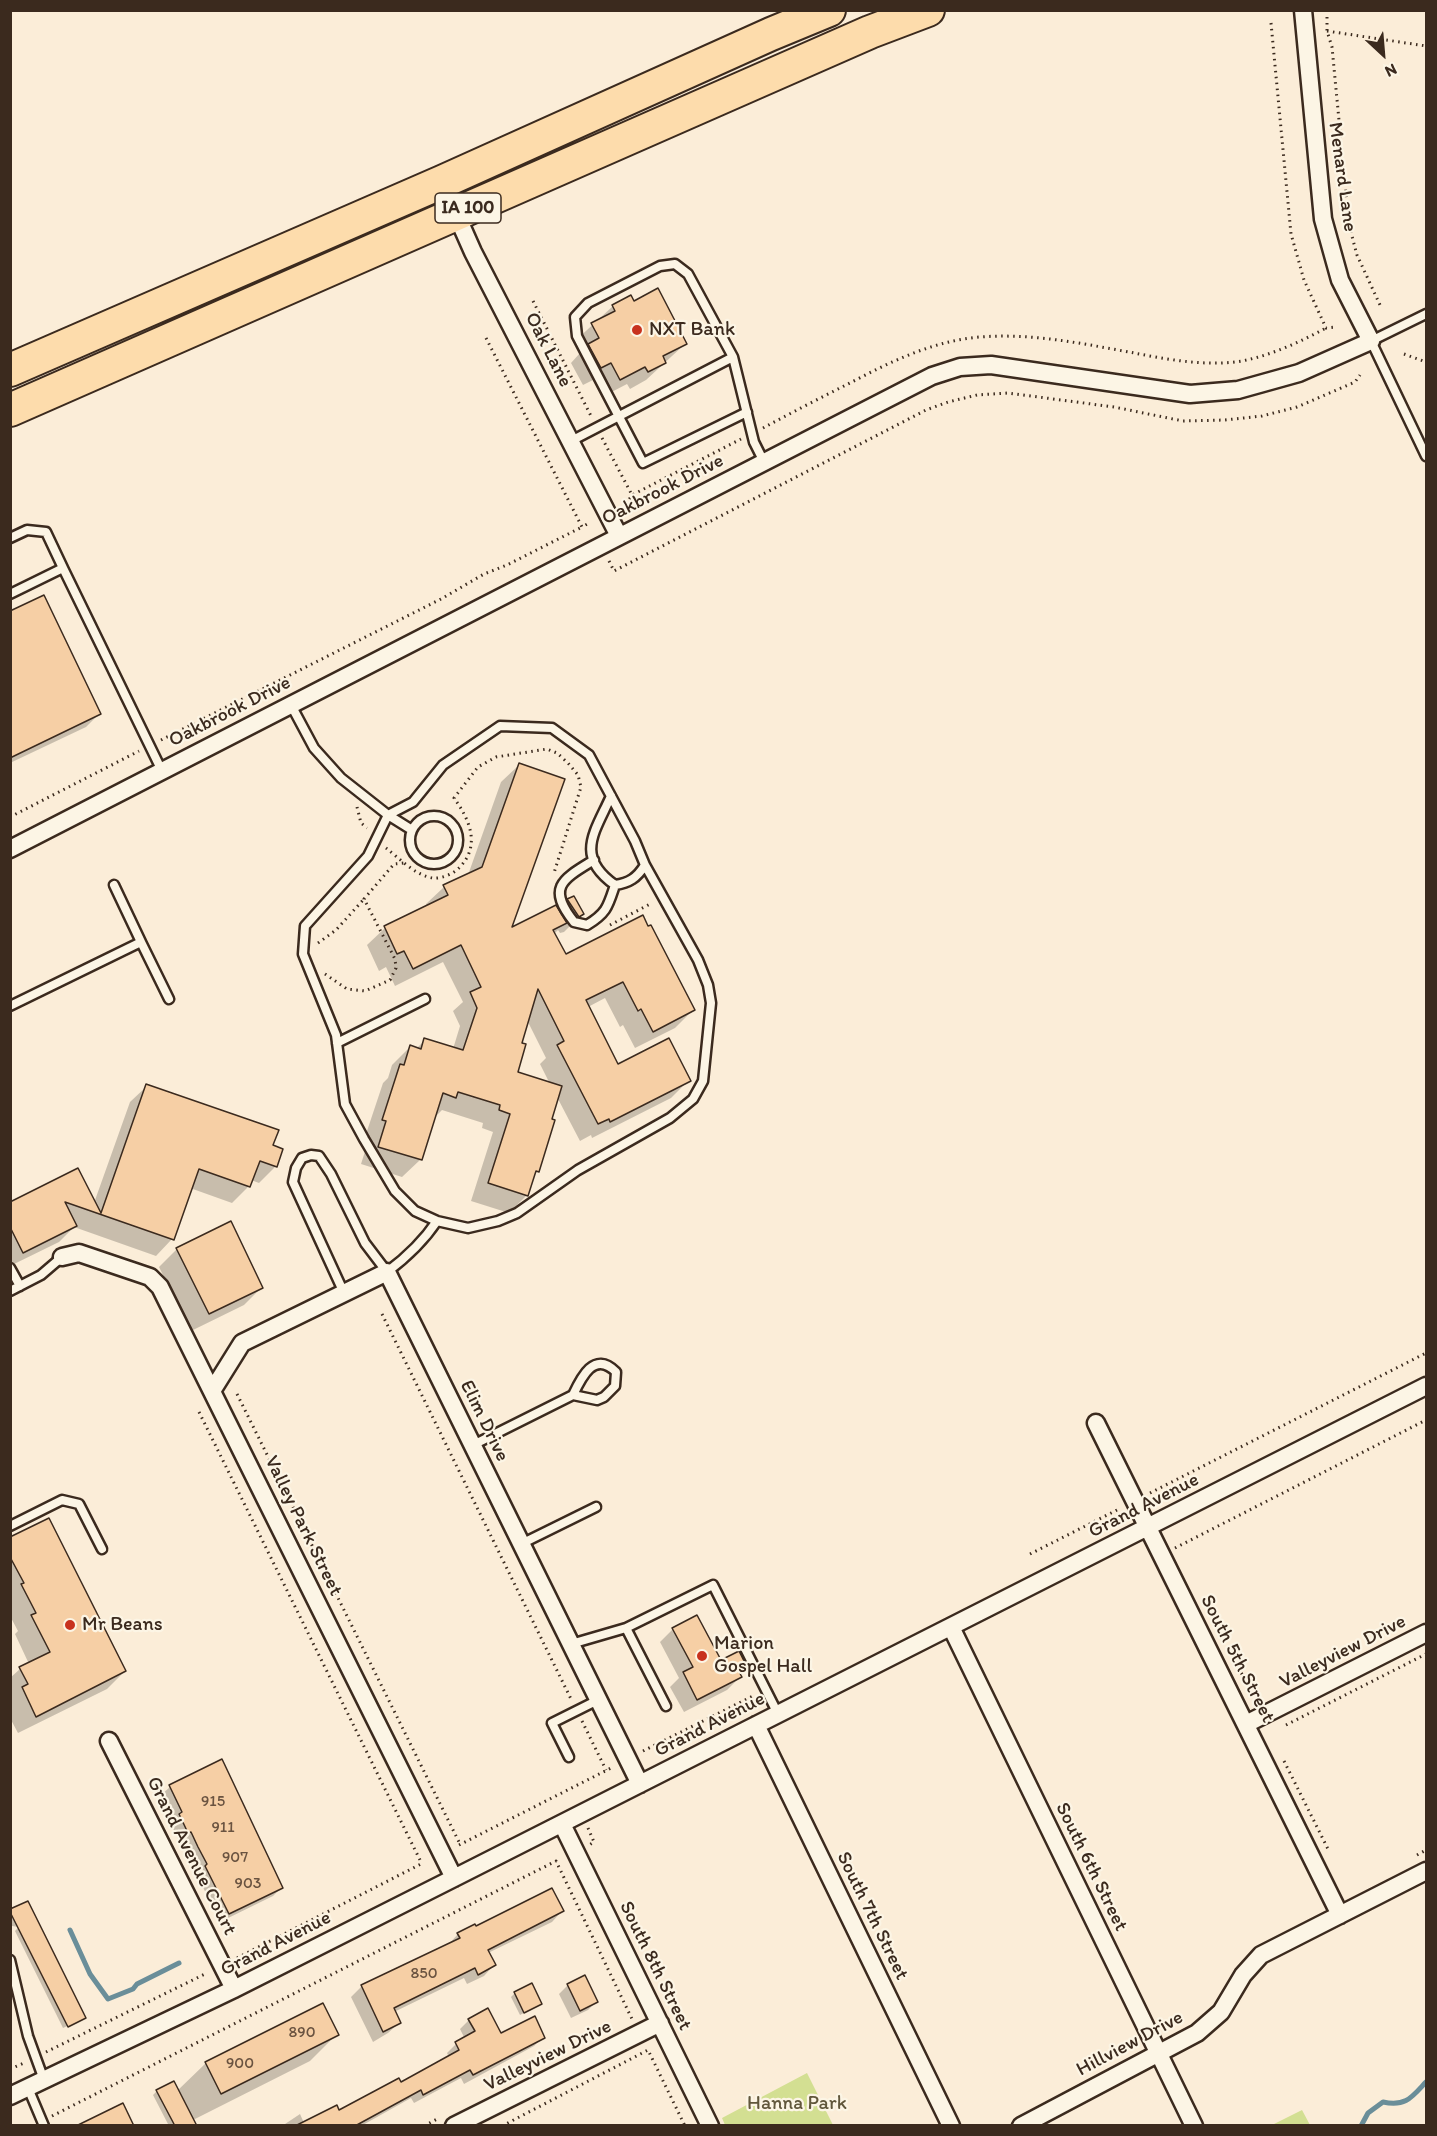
<!DOCTYPE html>
<html>
<head>
<meta charset="utf-8">
<style>
  body { margin:0 }
  #map { position:relative; width:1437px; height:2136px; overflow:hidden; background:#fbedd8; font-family:Itim,sans-serif }
  canvas { display:block }
  .frame { position:absolute; inset:0; border:12px solid #3b2a1e; pointer-events:none }
  .north { position:absolute; left:1353px; top:24px; width:60px; height:60px; -webkit-text-stroke:4px #fcf5e5; paint-order:stroke; rotate:154deg; font-size:16px; font-weight:700; line-height:24px; text-align:center; color:#3b2a1e }
  .north::after { content:''; display:block; margin:auto; width:21px; height:27px; background:#3b2a1e; clip-path:polygon(50% 0,100% 100%,50% 72%,0 100%) }
</style>
</head>
<body>
<div id="map">
<canvas width="1437" height="2136"></canvas>
<div class="frame"></div>
<div class="north">N</div>
</div>
<script>
const context = document.querySelector('canvas').getContext('2d');
context.lineJoin = 'round';
function fill(path, color) {
  context.fillStyle = color;
  context.fill(path, 'evenodd');
}
function trace(path, color, width, dash) {
  context.strokeStyle = color;
  context.lineWidth = width;
  context.lineCap = dash ? 'butt' : 'round';
  context.setLineDash(dash || []);
  context.stroke(path);
}
function drawText(font, color, halo, rows, align = 'center') {
  context.font = font + ' Itim,sans-serif';
  context.lineWidth = 4.5;
  context.setLineDash([]);
  context.textBaseline = 'middle';
  context.strokeStyle = halo;
  context.fillStyle = color;
  for (const [text, x, y, turn = 0] of rows) {
    context.save();
    context.translate(x, y);
    context.rotate((+turn || 0) * Math.PI / 180);
    context.textAlign = isNaN(turn) ? turn : align;
    if (halo) context.strokeText(text, 0, 0);
    context.fillText(text, 0, 0);
    context.restore();
  }
}
const green = new Path2D(`
  M807,2073L833,2125H725L722,2118Z
  M1302,2110L1310,2125H1272Z`);
const shadow = new Path2D(`
  M634,303L685,344L646,380L630,389L627,384L602,397L593,380L583,385L571,363L580,353L574,342L613,306Z
  M10,612L99,714L86,727L10,763Z
  M519,765L509,930L558,911L568,900L582,914L564,932L560,933L558,930L554,934L565,956L693,1010L675,1028L635,1048L623,1025L620,1027L605,998L588,1007L618,1066L689,1080L671,1098L592,1138L591,1135L580,1141L557,1097L538,1171L533,1176L527,1195L509,1213L471,1201L493,1132L482,1128L483,1123L442,1110L437,1115L435,1114L420,1160L402,1177L361,1164L369,1139L365,1137L383,1083L388,1078L392,1065L410,1047L416,1049L425,1040L453,1049L460,1026L453,1011L463,1002L443,962L395,986L386,967L379,971L367,945L385,928L427,907L426,904L444,887L468,875L501,782ZM527,1020L546,1058L540,1064L550,1084L516,1073L520,1044Z
  M147,1086L271,1146L276,1166L259,1183L251,1180L249,1186L232,1203L190,1188L172,1239L156,1256L74,1227L59,1242L10,1266V1204L77,1170L94,1203L130,1102Z
  M177,1249L262,1287L244,1305L191,1331L159,1267Z
  M10,1539L125,1671L107,1689L18,1733L10,1718V1678L20,1669L29,1664L15,1634L18,1631L10,1616Z
  M673,1629L720,1663L745,1665L738,1672L740,1677L727,1690L684,1712L670,1687L679,1678L660,1642Z
  M221,1761L282,1887L273,1896L220,1922L197,1875L199,1873L190,1856L182,1840L179,1841L171,1824L174,1821L161,1795L170,1787Z
  M10,1911L85,2018L82,2020V2019L63,2028L15,1931L19,1927L12,1926L10,1923Z
  M562,1911L552,1922L488,1953L494,1965L484,1976L467,1984L464,1978L394,2012L399,2023L388,2033L373,2042L351,1997L361,1987L447,1946L458,1934L475,1926L476,1928Z
  M584,1977L596,2002L588,2010L571,2018L559,1994L568,1985Z
  M515,1993L540,2004L520,2015L511,1997Z
  M469,2020L501,2035L543,2037L534,2046L464,2084L461,2078L414,2103L411,2098L361,2126H282L300,2114L304,2123L339,2112L400,2084L449,2057L447,2053L456,2044L465,2039L460,2029Z
  M337,2034L310,2061L193,2120L196,2126H169L153,2095L157,2091H177L206,2063Z`);
const stream = new Path2D(`
  M70,1930L90,1974L108,1999L133,1989L137,1984L179,1963
  M1361,2126L1368,2113L1383,2102C1406,2107 1412,2097 1426,2082`);
const building = new Path2D(`
  M658,288L687,344L663,356L666,363L648,372L645,367L620,380L611,363L601,368L588,344L599,338L591,323L615,311L612,305L631,295L634,301Z
  M44,595L101,714L10,758V611Z
  M519,763L565,779L512,927L556,905L567,923L553,930L566,954L643,915L648,926L651,925L695,1010L653,1032L641,1009L638,1011L623,982L586,1000L618,1064L669,1038L691,1081L610,1122L609,1119L598,1124L557,1045L564,1041L538,989L522,1043L526,1044L518,1072L562,1086L552,1119L555,1120L539,1172L536,1171L528,1196L488,1183L510,1114L499,1110L500,1105L458,1092L456,1098L443,1093L422,1160L378,1147L386,1121L382,1120L400,1064L404,1065L410,1045L421,1049L424,1038L463,1050L477,1008L470,992L481,987L461,945L413,969L404,951L397,954L384,926L448,895L443,885L482,867Z
  M574,896L584,914L579,917L567,899Z
  M146,1084L279,1130L273,1145L283,1149L277,1167L260,1161L250,1187L199,1169L174,1240L65,1202L77,1226L23,1253L10,1227V1202L78,1168L101,1213Z
  M231,1221L263,1288L209,1314L176,1248Z
  M49,1518L126,1671L36,1717L22,1687L28,1684L19,1667L50,1652L31,1615L36,1613L21,1584L24,1583L10,1557V1537Z
  M697,1615L721,1660L739,1651L746,1665L738,1670L742,1677L697,1700L683,1672L693,1667L672,1628Z
  M222,1759L283,1888L229,1914L205,1866L207,1864L198,1847L191,1832L188,1833L179,1814L182,1812L169,1785Z
  M552,1888L564,1911L488,1950L496,1965L478,1975L475,1968L394,2008L401,2023L383,2032L361,1985L460,1938L457,1933L475,1924L476,1926Z
  M28,1901L86,2018L68,2027L10,1912V1909Z
  M585,1975L598,2002L580,2011L567,1984Z
  M532,1983L542,2004L524,2013L514,1992Z
  M323,2003L339,2035L221,2094L205,2062Z
  M488,2008L501,2033L535,2016L545,2038L473,2075L470,2070L423,2095L421,2090L355,2126H295L337,2105L339,2110L399,2078L401,2082L459,2050L455,2042L475,2031L468,2019Z
  M174,2081L197,2126H175L156,2090Z
  M123,2103L134,2126H76Z`);
const path = new Path2D(`
  M1327,17V31L1332,47L1349,225L1357,255L1380,305
  M1271,23L1291,234L1304,280L1326,328L1336,327
  M1327,31L1426,46
  M533,301L591,416
  M486,338L582,527L589,523
  M1404,354L1426,362
  M763,428C791,413 820,398 848,384C890,362 932,341 980,337C1031,333 1079,343 1129,352C1165,359 1205,367 1242,361C1272,355 1300,342 1326,328
  M602,438L632,495
  M626,504L632,495L741,439
  M609,561L614,571L926,410L948,402L977,395L1008,393L1114,407L1183,421L1225,420L1262,416L1297,407L1355,382L1360,375
  M161,740L441,599L484,574L507,565L582,527
  M357,807L361,823L367,828
  M10,817L139,751
  M386,848C399,858 416,876 433,878C441,879 453,874 459,868C481,846 470,820 454,798L478,767L496,757L547,749L557,753L568,763L578,775L581,787L554,873
  M610,925L652,903
  M318,943L336,930L364,899
  M325,974L347,989L365,991L390,980L396,968L395,959L364,899L394,864L404,863
  M382,1314L571,1699
  M237,1394L460,1844
  M199,1412L422,1864
  M1150,1493L1426,1353
  M1175,1548L1426,1420
  M1030,1554L1121,1508
  M1209,1609L1220,1630
  M1233,1657L1256,1701
  M582,1721L606,1770
  M1286,1725L1426,1654
  M643,1751L755,1695
  M1284,1761L1329,1851
  M588,1828L594,1842L589,1845
  M459,1845L613,1767
  M1417,1855L1426,1850
  M237,1958L421,1864
  M46,2052L207,1973
  M10,2069L24,2063
  M52,2116L556,1861L632,2019
  M424,2126L439,2118
  M502,2126L648,2050L685,2126`);
const lane = new Path2D(`
  M1426,314L1371,341L1426,456
  M747,412L643,463L577,336L575,317L588,303L660,266L675,264L688,274L733,357L754,442L764,462
  M571,441L733,357
  M10,538L27,530L46,532L63,568
  M10,594L63,568L162,771
  M291,705L314,748L341,778L388,815L413,802L443,765L500,726L552,728L589,755L635,841L645,865C637,878 629,883 615,885C574,856 595,832 611,796
  M410 840a24 24 0 1 1 48 0a24 24 0 1 1-48 0Z
  M412,830L388,815L368,856L305,926L303,954L336,1035L345,1104L364,1139L395,1191L415,1211L437,1221L468,1228L498,1221L517,1213L578,1170L670,1118L693,1099L703,1081L711,1003L708,985L698,960L645,865
  M594,860C563,879 546,887 574,922L587,925C607,913 608,906 615,885
  M141,942L169,999
  M10,1006L141,942L114,885
  M337,1043L425,999
  M10,1268L20,1286
  M10,1291L41,1275L62,1257
  M344,1293L293,1182L296,1168L302,1158L311,1155L319,1156L331,1174L365,1243L387,1272C407,1257 423,1242 437,1221
  M473,1445L573,1395L597,1400L604,1397L615,1386L616,1372C594,1350 581,1378 573,1395
  M10,1526L62,1500L79,1504L102,1549
  M521,1544L596,1507
  M571,1644L626,1628
  M666,1706L626,1628L713,1585L778,1714
  M569,1757L552,1723L598,1700
  M10,1960L28,2036L44,2080
  M28,2088L44,2126`);
const street = new Path2D(`
  M442,182L473,252L619,536
  M10,849L932,376L960,367L991,365L1190,394L1238,390L1299,373L1371,341L1340,280L1323,219L1303,10
  M62,1257L79,1253L150,1277L160,1287L454,1878
  M212,1391L242,1343L387,1272L640,1784
  M1096,1423L1340,1915
  M951,1627L1194,2126
  M1246,1724L1426,1633
  M756,1725L951,2126
  M109,1741L234,1989
  M562,1824L710,2126
  M10,2096L234,1989L454,1878L1426,1386
  M454,2126L660,2023
  M1021,2126L1197,2033L1221,2012L1243,1975L1261,1955L1426,1871`);
const highway = new Path2D(`
  M10,370L442,182L771,34L829,10
  M10,410L870,32L928,10`);
const markers = [
  [637,330,6,"#c8321e"],
  [70,1625,6,"#c8321e"],
  [702,1656,6,"#c8321e"]
];
const numberNames = [
  ["915",213,1802],
  ["911",223,1828],
  ["907",235,1858],
  ["903",248,1884],
  ["850",424,1974],
  ["890",302,2033],
  ["900",240,2064]
];
const shields = [
  [468,208,66]
];
const shieldNames = [
  ["IA 100",468,208]
];
const streetNames = [
  ["Menard Lane",1342,177,82],
  ["Oak Lane",548,350,63],
  ["Oakbrook Drive",663,490,-27],
  ["Oakbrook Drive",230,712,-27],
  ["Elim Drive",484,1421,64],
  ["Grand Avenue",1144,1506,-27],
  ["Valley Park Street",303,1526,64],
  ["Valleyview Drive",1343,1652,-27],
  ["South 5th Street",1237,1659,63],
  ["Grand Avenue",710,1725,-27],
  ["Grand Avenue Court",191,1856,63],
  ["South 6th Street",1091,1867,64],
  ["South 7th Street",872,1916,64],
  ["Grand Avenue",276,1944,-27],
  ["South 8th Street",655,1966,64],
  ["Hillview Drive",1130,2044,-28],
  ["Valleyview Drive",548,2056,-26]
];
const poiNames = [
  ["NXT Bank",649,330],
  ["Mr Beans",82,1625],
  ["Marion",714,1644],
  ["Gospel Hall",714,1667]
];
const parkNames = [
  ["Hanna Park",797,2104]
];
fill(green, '#d3df92');
fill(shadow, '#0003');
trace(stream, '#6a8e99', 5);
fill(building, '#f6cfa5');
trace(building, '#3b2a1e', 1.5);
trace(lane, '#3b2a1e', 13);
trace(street, '#3b2a1e', 21);
trace(highway, '#3b2a1e', 36);
trace(path, '#3b2a1e', 3, [1.5, 4.5]);
trace(lane, '#fcf5e5', 8);
trace(street, '#fcf5e5', 16);
trace(highway, '#fddcac', 32);
for (const [x, y, r, color] of markers) {
  const dot = new Path2D();
  dot.arc(x, y, r, 0, 2 * Math.PI);
  context.fillStyle = color;
  context.fill(dot);
  trace(dot, '#fcf5e5', 2);
}
drawText('16px', '#6a5340', null, numberNames);
for (const [x, y, w] of shields) {
  const box = new Path2D();
  box.roundRect(x - w / 2, y - 15, w, 30, 4.5);
  context.fillStyle = '#fcf5e5';
  context.fill(box);
  trace(box, '#3b2a1e', 1.5);
}
drawText('bold 18px', '#3b2a1e', null, shieldNames);
drawText('20px', '#3b2a1e', '#fcf5e5', streetNames);
drawText('20px', '#3b2a1e', '#fcf5e5', poiNames, 'left');
drawText('20px', '#61573b', '#fcf5e5', parkNames);
</script>
</body>
</html>
